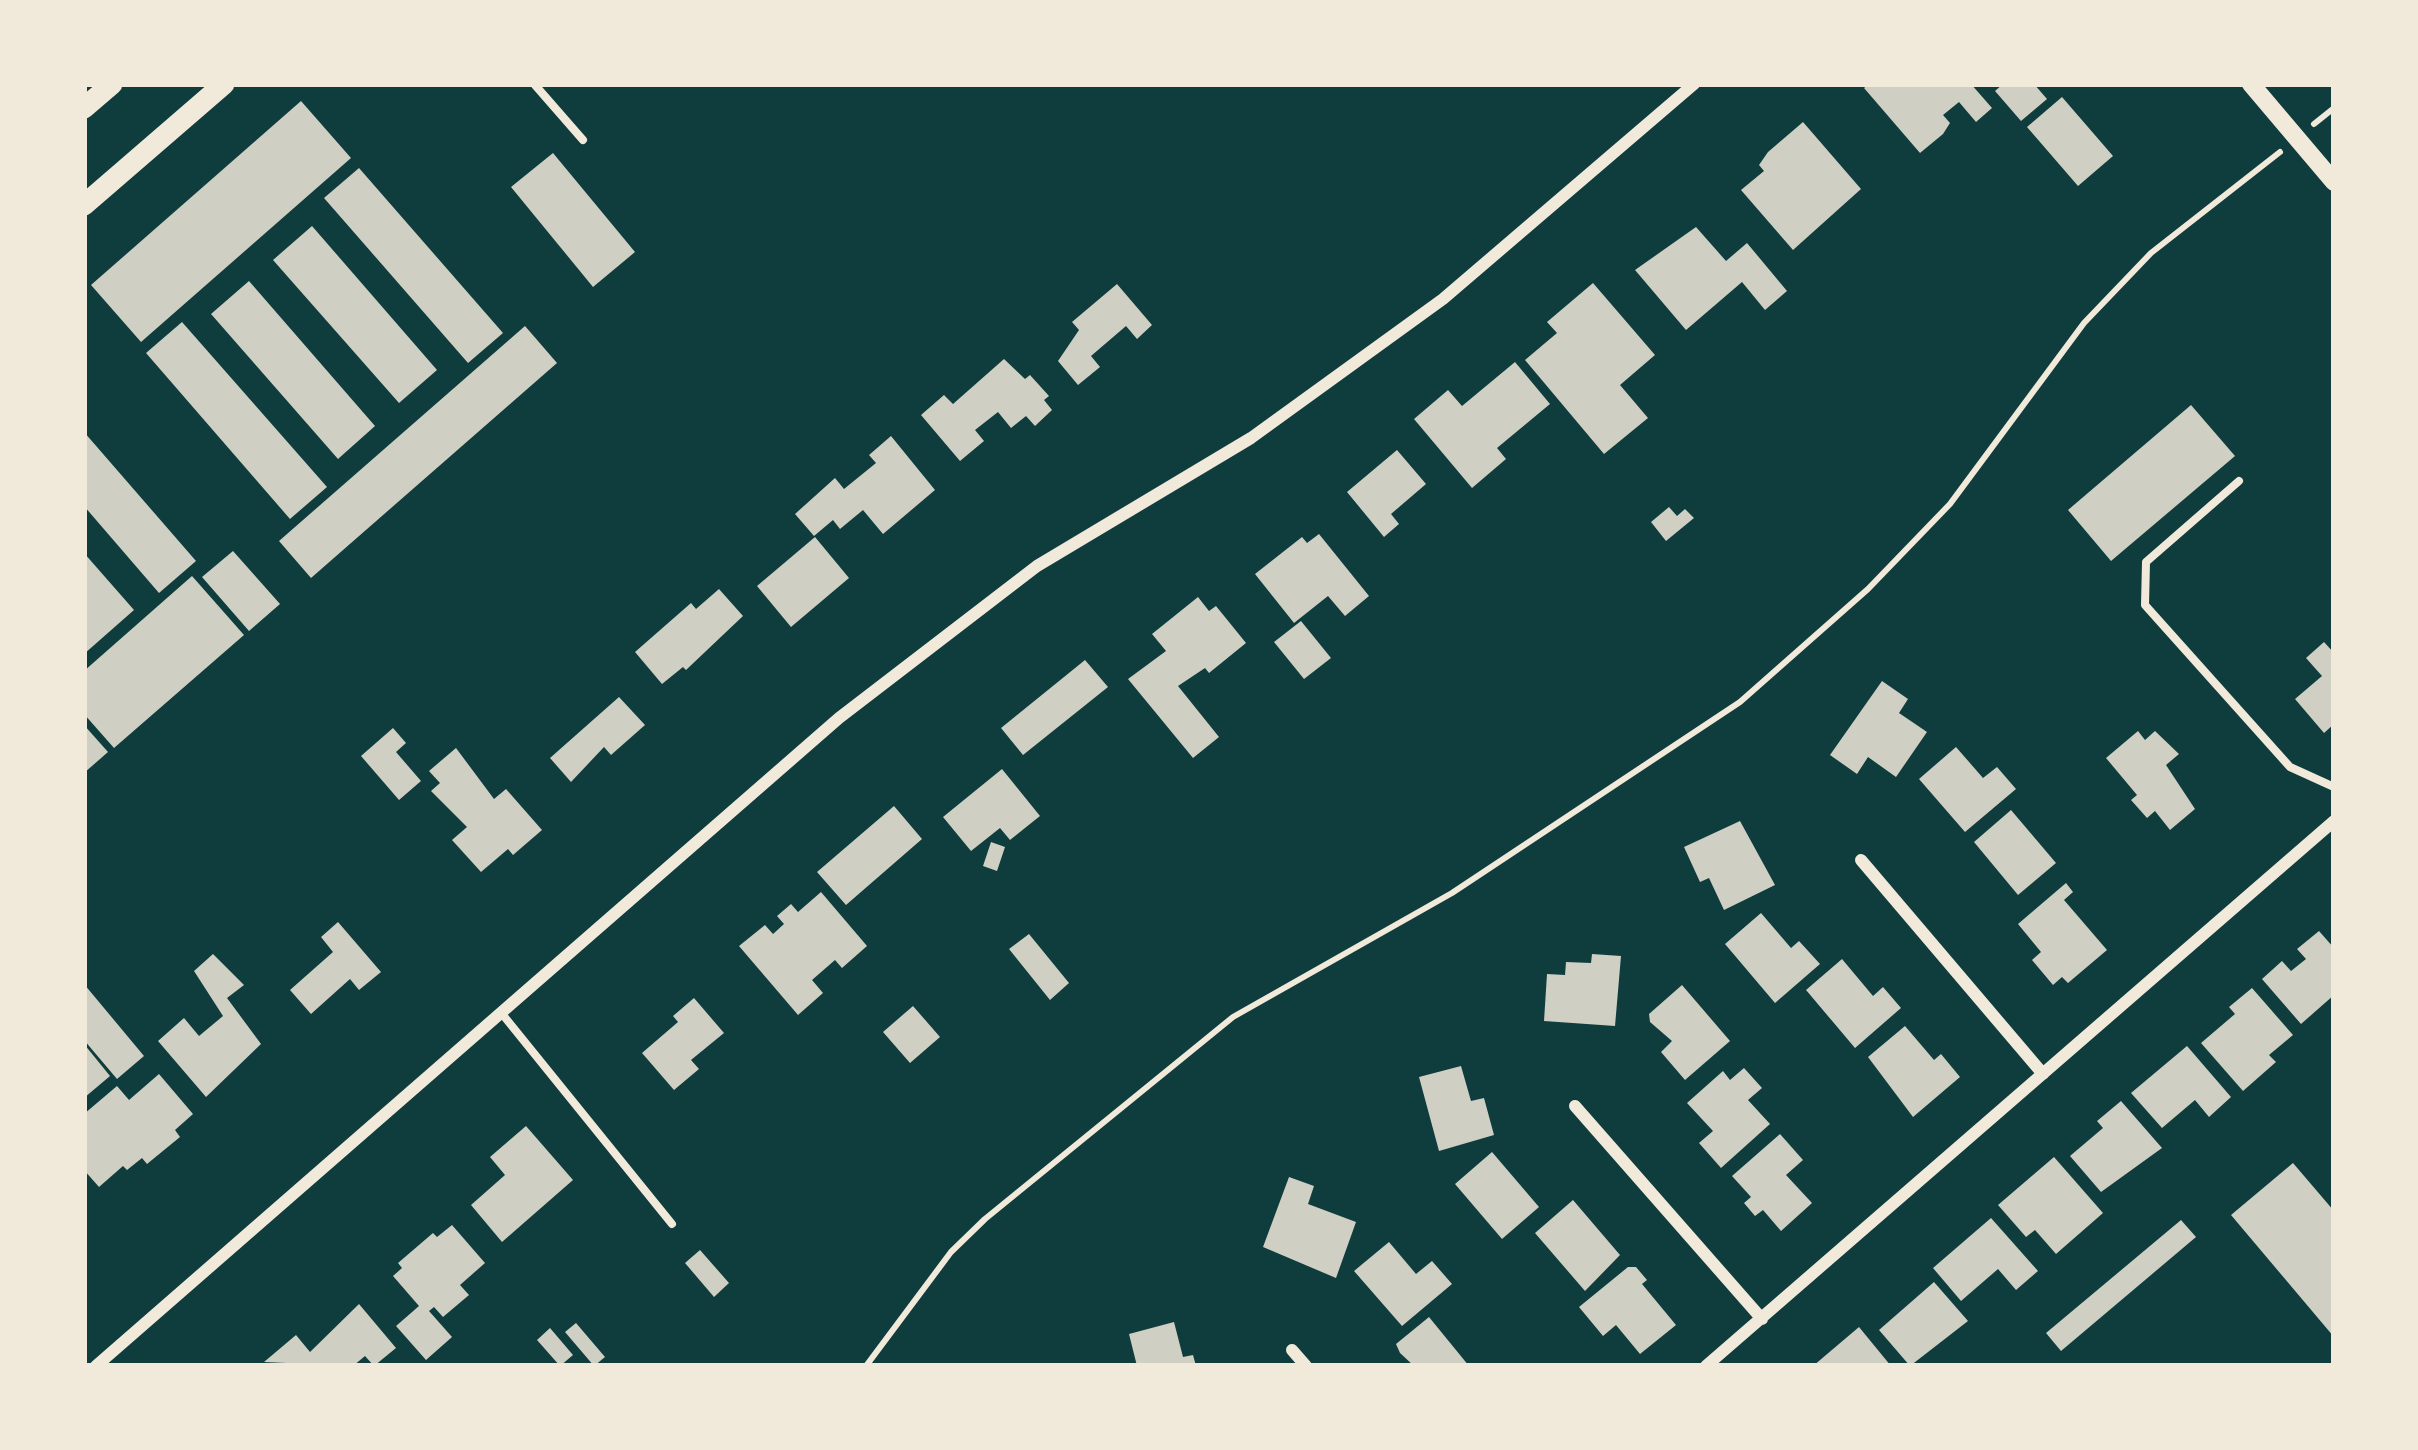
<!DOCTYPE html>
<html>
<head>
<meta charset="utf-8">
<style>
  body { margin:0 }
  #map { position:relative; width:2418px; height:1450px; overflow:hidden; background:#0f3d3e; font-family:"Asap Condensed",sans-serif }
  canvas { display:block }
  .frame { position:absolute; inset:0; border:87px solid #f1e9da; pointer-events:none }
</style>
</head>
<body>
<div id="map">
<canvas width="2418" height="1450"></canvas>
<div class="frame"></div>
</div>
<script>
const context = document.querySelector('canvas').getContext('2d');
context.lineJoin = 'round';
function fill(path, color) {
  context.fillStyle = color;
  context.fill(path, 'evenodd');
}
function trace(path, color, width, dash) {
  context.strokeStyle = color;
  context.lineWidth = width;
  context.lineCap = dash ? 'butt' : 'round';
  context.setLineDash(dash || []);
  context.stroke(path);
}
const building = new Path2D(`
  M1869,84H1971L1992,108L1976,122L1959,102L1943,115L1950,123L1943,134L1920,153L1864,88Z
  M2003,84H2034L2047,99L2021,121L1995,91Z
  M2062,97L2113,156L2078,186L2027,127Z
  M301,101L351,158L141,342L91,285Z
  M1803,122L1861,189L1793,250L1741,190L1764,171L1759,165L1768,152Z
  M553,153L635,252L593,287L511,187Z
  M359,168L503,333L468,363L324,198Z
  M312,226L437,370L399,403L273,260Z
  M1696,227L1726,261L1747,243L1787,291L1765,310L1742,282L1686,330L1635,270Z
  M249,281L375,426L338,459L211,314Z
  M1593,283L1655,355L1620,385L1648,418L1604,454L1525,360L1557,333L1547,322Z
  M1117,284L1152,325L1137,339L1126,326L1091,356L1100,367L1078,385L1058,361L1079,330L1072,322Z
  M182,322L327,487L290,519L146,353Z
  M525,326L557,363L311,578L279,541Z
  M1004,359L1025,379L1030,375L1049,396L1044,400L1052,410L1035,426L1026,416L1011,428L998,412L975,430L984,441L960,461L921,415L944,395L953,404Z
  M1515,362L1550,404L1497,448L1506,459L1472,488L1414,419L1448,390L1462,406Z
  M2191,405L2235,456L2111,561L2068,510Z
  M84,432L196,561L159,593L84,506Z
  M891,436L935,490L883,534L863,510L840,529L833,520L814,536L795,514L835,478L844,489L876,463L869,455Z
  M1397,450L1426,484L1391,514L1399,524L1384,537L1347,492Z
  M1669,507L1677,516L1685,509L1694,518L1666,541L1651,522Z
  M1319,534L1369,596L1345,616L1328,596L1294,623L1255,574L1302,537L1307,543Z
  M815,537L849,578L791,627L757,586Z
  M233,551L280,604L249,631L202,577Z
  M84,553L134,610L84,654Z
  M192,576L244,635L114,748L84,714V671Z
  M719,589L743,616L686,670L683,667L662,684L635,652L691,603L696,609Z
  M1198,597L1209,611L1216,606L1246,643L1209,673L1205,668L1178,686L1219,737L1193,758L1128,679L1166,651L1152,634Z
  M1301,621L1331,658L1304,679L1274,642Z
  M2324,642L2334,653V724L2324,733L2295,699L2322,676L2306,658Z
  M1085,660L1108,687L1023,755L1001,728Z
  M1882,681L1908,699L1899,713L1927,732L1896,777L1868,757L1857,774L1830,755Z
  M619,697L645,725L611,755L604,747L571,782L550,758Z
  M84,725L108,752L84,773Z
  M393,728L406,743L396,752L421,781L399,800L361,756Z
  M2138,731L2145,740L2155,731L2179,754L2166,765L2195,809L2170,830L2155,811L2147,818L2131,800L2137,795L2106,758Z
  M1956,747L1983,778L1997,767L2016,789L1965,832L1919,779Z
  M456,748L494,799L506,789L542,830L513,855L508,849L481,872L452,840L467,827L431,791L440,783L429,771Z
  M1002,769L1040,816L1010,840L1000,828L971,851L943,817Z
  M894,806L922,839L846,905L817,872Z
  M2011,810L2056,863L2018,895L1974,842Z
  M1740,821L1775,885L1724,910L1709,878L1700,882L1684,847Z
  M991,842L1005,847L997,871L983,866Z
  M2066,883L2073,892L2064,900L2107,950L2068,983L2062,977L2053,985L2032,960L2041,952L2018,924Z
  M821,892L867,946L842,968L835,960L812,980L823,993L798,1015L739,946L765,925L773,934L784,924L777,916L791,904L798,912Z
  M1761,913L1791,948L1799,941L1820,964L1775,1003L1725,944Z
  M338,922L381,972L359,990L350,979L311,1014L290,990L333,952L321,937Z
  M2319,931L2334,948V995L2301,1024L2262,979L2282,961L2291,971L2306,959L2297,949Z
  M1029,934L1069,983L1050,1000L1009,949Z
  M213,954L244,985L227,998L261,1044L206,1097L158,1041L184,1018L199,1036L223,1016L194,971Z
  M1592,954L1621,956L1615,1026L1544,1021L1547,974L1565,975L1566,962L1591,963Z
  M1842,959L1873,996L1883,987L1901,1008L1855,1048L1806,990Z
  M84,984L144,1056L117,1079L84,1040Z
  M1682,985L1730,1041L1685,1080L1661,1052L1672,1041L1650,1022L1649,1014Z
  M2252,988L2293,1035L2269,1055L2276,1062L2243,1091L2201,1043L2235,1014L2229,1007Z
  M694,998L724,1033L691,1060L699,1069L674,1090L642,1053L678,1022L673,1016Z
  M913,1006L940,1037L910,1063L883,1032Z
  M1905,1026L1934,1060L1941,1054L1960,1077L1913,1117L1868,1057Z
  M84,1044L110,1076L84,1098Z
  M2187,1046L2231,1097L2209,1117L2195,1100L2162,1128L2131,1093Z
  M1461,1066L1471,1101L1484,1098L1494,1135L1439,1151L1419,1077Z
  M1744,1068L1762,1088L1748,1100L1770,1124L1721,1168L1699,1143L1713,1131L1687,1103L1723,1071L1730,1080Z
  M159,1074L193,1114L175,1130L180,1137L147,1164L142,1158L127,1170L123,1166L99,1187L84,1170V1114L117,1086L129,1100Z
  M2121,1101L2162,1148L2101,1192L2070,1156L2103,1128L2097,1121Z
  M526,1126L573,1180L502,1242L471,1205L505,1175L490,1157Z
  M1780,1134L1803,1160L1786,1175L1812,1203L1781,1231L1763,1210L1755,1216L1744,1203L1751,1197L1732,1176Z
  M1492,1152L1539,1207L1502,1239L1455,1184Z
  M2054,1157L2103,1213L2056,1254L2035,1230L2026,1237L1998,1205Z
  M2293,1163L2334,1211V1337L2231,1215Z
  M1289,1177L1314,1186L1308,1204L1356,1222L1336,1278L1263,1247Z
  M1573,1200L1620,1255L1585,1291L1535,1233Z
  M1991,1218L2038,1271L2016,1290L1998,1269L1961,1301L1933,1268Z
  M2181,1220L2196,1237L2061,1351L2046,1333Z
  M452,1225L485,1263L460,1285L469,1295L443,1317L434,1307L429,1311L452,1337L426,1360L396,1326L419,1306L393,1276L402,1268L398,1263L433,1233L437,1237Z
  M1389,1242L1416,1274L1432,1261L1452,1284L1402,1326L1354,1271Z
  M700,1250L729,1283L714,1297L685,1263Z
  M1628,1267H1636L1647,1280L1642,1284L1676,1325L1640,1354L1616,1325L1603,1336L1579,1307Z
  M1934,1282L1968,1321L1910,1366L1879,1330Z
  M359,1304L396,1348L374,1366L365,1356L353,1366L264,1362L296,1335L310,1352Z
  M1429,1317L1469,1366H1414L1400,1353L1396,1344Z
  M1174,1322L1183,1357L1193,1355L1196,1366H1137L1129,1334Z
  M576,1323L605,1357L594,1366L565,1332Z
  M1859,1327L1891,1366H1813Z
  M550,1328L573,1355L560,1366L537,1340Z`);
const path = new Path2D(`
  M2314,124L2334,108
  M866,1366L951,1252L985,1219L1233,1017L1452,893L1740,702L1868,589L1950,504L2084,323L2151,253L2280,152`);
const service = new Path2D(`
  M535,85L583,140
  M2239,481L2146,562L2145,605L2290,767L2334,787
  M503,1015L672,1224`);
const minor = new Path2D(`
  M1861,860L2043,1074
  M1575,1106L1762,1319
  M1292,1350L1306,1366
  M96,1366L839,718L1037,566L1251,438L1443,299L1694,84
  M1706,1366L2334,821`);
const tertiary = new Path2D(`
  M2251,84L2334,182`);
const secondary = new Path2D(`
  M84,108L112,84
  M84,205L224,84`);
fill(building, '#cfcfc3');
trace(path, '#f1e9da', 6);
trace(service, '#f1e9da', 8);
trace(minor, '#f1e9da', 12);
trace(tertiary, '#f1e9da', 18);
trace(secondary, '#f1e9da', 21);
</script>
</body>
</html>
